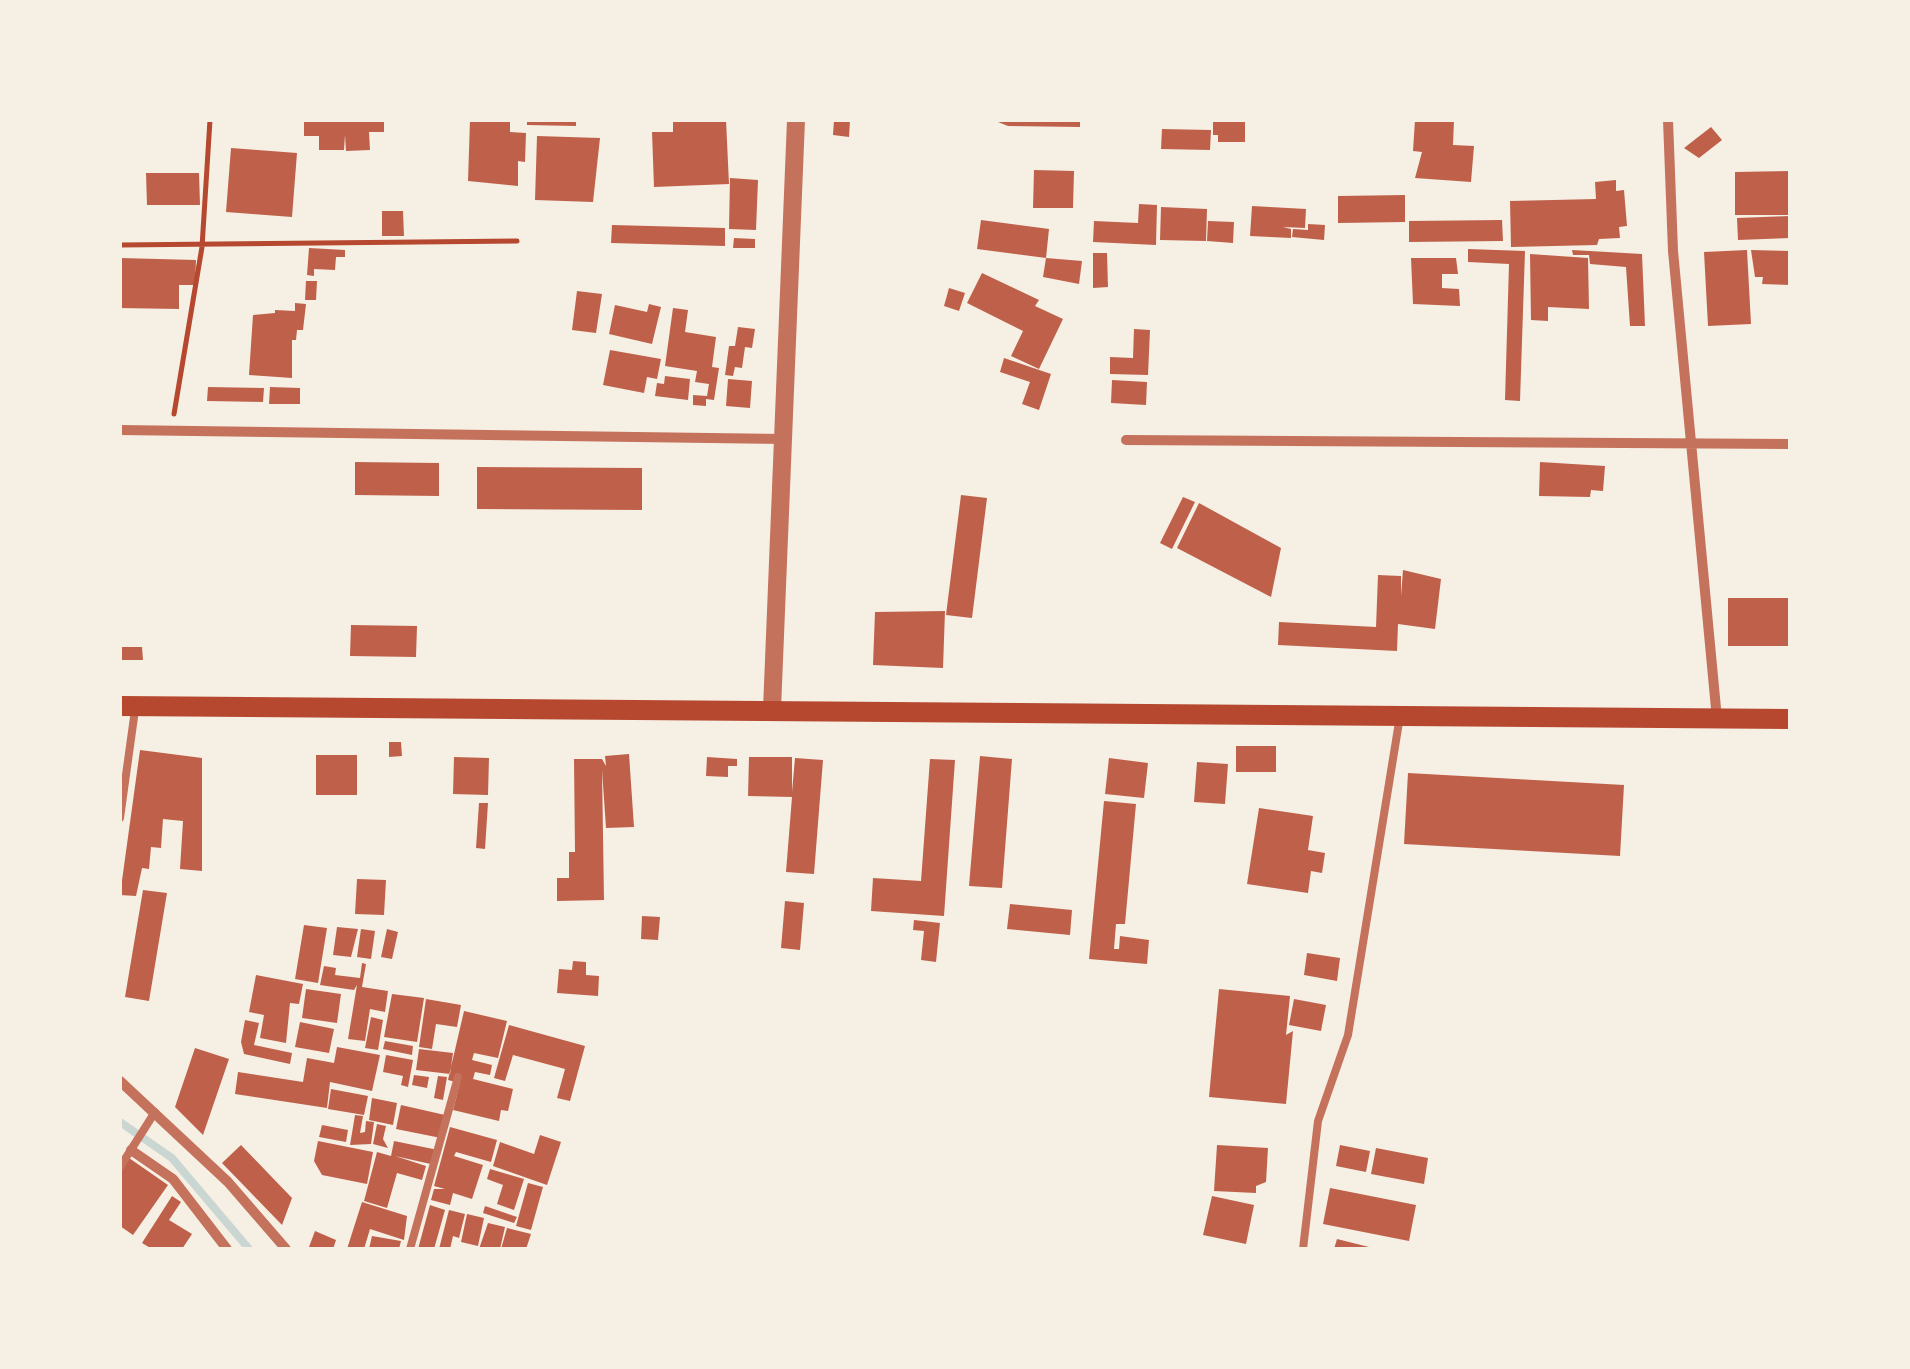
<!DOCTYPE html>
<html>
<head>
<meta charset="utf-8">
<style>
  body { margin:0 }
  #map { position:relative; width:1910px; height:1369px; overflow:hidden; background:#f6efe4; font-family:Spectral,serif }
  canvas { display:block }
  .frame { position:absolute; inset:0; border:122px solid #f6efe4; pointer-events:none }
</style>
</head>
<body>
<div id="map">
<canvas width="1910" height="1369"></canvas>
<div class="frame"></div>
</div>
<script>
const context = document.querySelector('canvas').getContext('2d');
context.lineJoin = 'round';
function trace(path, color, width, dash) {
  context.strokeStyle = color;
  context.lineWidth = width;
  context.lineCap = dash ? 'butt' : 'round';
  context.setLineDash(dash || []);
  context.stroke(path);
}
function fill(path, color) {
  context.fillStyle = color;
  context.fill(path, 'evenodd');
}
const stream = new Path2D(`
  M120,1122L172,1158L249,1249`);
const building = new Path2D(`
  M304,120H384V132H369L370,150L346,151L345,135L344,150H319V136H304Z
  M470,120H510V132L526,133L525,162L518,161V186L468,181Z
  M527,120H576V126L527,125Z
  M673,120H726L729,184L654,187L652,132H673Z
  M834,120H850L849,137L833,135Z
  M993,120H1080V127L1008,126Z
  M1213,120H1245V142H1218V135H1213Z
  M1415,120H1454L1453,145L1474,146L1471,182L1415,178L1422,152L1413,151Z
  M1711,127L1722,140L1699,158L1684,148Z
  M1162,129L1211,130L1210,150L1161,149Z
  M537,136L600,138L593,202L535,200Z
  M231,148L297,153L292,217L226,212Z
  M1034,170L1074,171L1073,208H1033Z
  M1790,171V215H1735V172Z
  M146,173H199L200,205H147Z
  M730,178L758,180L756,230L729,229Z
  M1616,180V191L1624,190L1627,226L1619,227L1620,238L1599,239L1597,245L1511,247L1510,201L1596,199L1595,182Z
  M1405,195V222L1338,223V196Z
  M1139,204L1157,205L1156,245L1093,242L1094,221L1138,223Z
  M1252,206L1306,209L1305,228L1283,227L1291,229V238L1250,236Z
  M1161,207L1207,209L1206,241L1160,240Z
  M382,211H403L404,236H382Z
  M1790,216V238L1738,240L1737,218Z
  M981,220L1049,229L1046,258L1082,261L1079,284L1043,277L1046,258L977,249Z
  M1502,220L1503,241L1409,242V221Z
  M1208,221L1234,222L1233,243L1207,241Z
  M1308,224L1325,225L1324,240L1292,237L1293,229L1308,230Z
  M612,225L725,228V246L611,243Z
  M734,238L755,239V248H733Z
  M309,248L345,250V257H336L335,270L314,269V276L307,275Z
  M1468,249L1525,251L1520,401L1505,400L1509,264L1468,262Z
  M1572,250L1642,254L1645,326H1630L1626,267L1590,264L1589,255H1573Z
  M1747,250L1751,324L1708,326L1704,252Z
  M1751,250L1790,251V285L1762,284L1763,277H1755Z
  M1093,253H1107L1108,287L1093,288Z
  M1530,254L1588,258L1589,309L1548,307V321L1531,320Z
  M120,258L196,260L195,285H179V309L120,308Z
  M1411,258H1456L1458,274H1442V288L1459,289L1460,306L1413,304Z
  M982,273L1039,300L1035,306L1063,319L1039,369L1011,356L1023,331L967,303Z
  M306,281H317L316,300H305Z
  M949,288L965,293L959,311L944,306Z
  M577,291L602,294L596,333L572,330Z
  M295,303L306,304L303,330H297L296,340H292V378L249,375L253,315L275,313V310L295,311Z
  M649,304L661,307L652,344L609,334L615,305L647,312Z
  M673,308L688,310L685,332L716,337L712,367L719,368L714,400L706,399V406L693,405V395L707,396L709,384L695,382L697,371L665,366Z
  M738,327L755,329L752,348L745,347L742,368L735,367L733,376L725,375L729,346H735Z
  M1134,329L1150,330L1148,375L1110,374V357L1133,358Z
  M610,350L661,359L657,379L647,377L644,393L603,385Z
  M1004,358L1051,374L1039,410L1022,404L1030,382L1000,372Z
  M665,376L690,379L688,400L655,396L657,383L664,384Z
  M728,379L752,381L750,408L726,406Z
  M1112,380L1147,382L1146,405L1111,403Z
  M208,387L264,388L263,402L207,401Z
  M270,387L300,388V404H269Z
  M355,462L439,463V496L355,495Z
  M1540,462L1605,466L1603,491L1591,490L1590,497L1539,496Z
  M477,467L642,468V510L477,509Z
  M961,495L987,498L972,618L946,615Z
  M1183,497L1195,502L1172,549L1160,543Z
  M1199,503L1281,548L1271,597L1177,548Z
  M1403,570L1441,579L1435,629L1398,624L1397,651L1278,645L1279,622L1376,627L1378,575L1401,576V596Z
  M1728,598H1790V646H1728Z
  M945,611L943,668L873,665L875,612Z
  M351,625L417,626L416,657L350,656Z
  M120,647H142L143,660H120Z
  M389,742H401L402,756L389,757Z
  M1236,746H1276V772H1236Z
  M140,750L202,758V871L180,869L183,821L163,819L161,848L151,847L149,869L142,868L136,896L120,895Z
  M629,754L634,827L606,828L602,770L604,900L557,901V878H569V852H575L574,759H602L606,766L605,756Z
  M316,755H357V795H316Z
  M980,756L1012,759L1002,888L969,886Z
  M454,757L489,758L488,795L453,794Z
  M707,757L737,759V766H728V777L706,776Z
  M749,757H792V792L795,758L823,760L814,874L786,872L792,797L748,796Z
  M1109,758L1148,763L1144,798L1105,794Z
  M930,759L955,760L944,916L871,911L873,878L921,881Z
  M1197,762L1228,764L1225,804L1194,802Z
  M1408,773L1624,785L1620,856L1404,844Z
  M1104,801L1136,804L1125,924H1116L1114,949H1119L1120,936L1149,940L1147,964L1089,959Z
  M479,803H488L485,849L476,848Z
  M1259,808L1313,816L1308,850L1325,853L1322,873L1311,871L1308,893L1247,884Z
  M357,879L386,880L384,915L355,914Z
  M143,890L167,893L149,1001L125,997Z
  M785,901L804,903L800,950L781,948Z
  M1010,904L1072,910L1070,935L1007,929Z
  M642,916L660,917L658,940L641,939Z
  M914,920L940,923L936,962L921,960L924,931L913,930Z
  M304,925L327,928L318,983L295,979Z
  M337,927L358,929L351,957L333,955Z
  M361,929L375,931L371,959L357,957Z
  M387,929L398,932L392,959L381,957Z
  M1307,953L1340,958L1337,981L1304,975Z
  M573,961L586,962V975L599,976L598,996L557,993L559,969L572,970Z
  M362,963L366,964L362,987L388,991L385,1012L370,1009L365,1041L348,1039L357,985L354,990L320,985L324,966L336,968L335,975L360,978Z
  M256,975L303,984L299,1004L290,1003L286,1043L260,1038L264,1015L249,1012Z
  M306,989L341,994L337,1023L302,1018Z
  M1219,989L1290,996L1286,1035L1293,1031L1286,1104L1209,1097Z
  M392,994L424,998L417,1042L384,1037Z
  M426,999L461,1005L457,1027L436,1024L432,1049L419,1047Z
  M1294,999L1326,1005L1321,1031L1289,1025Z
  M464,1011L507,1021L498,1058L474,1053L472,1060L492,1065L490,1075L475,1072L473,1079L513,1089L508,1111L501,1110L499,1121L453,1110L460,1083L448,1080Z
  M371,1017L383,1020L378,1050L365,1048Z
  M245,1020L259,1023L254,1045L292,1053L290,1064L244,1054L241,1042Z
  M300,1022L334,1029L329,1053L295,1047Z
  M509,1025L585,1046L570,1101L557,1098L565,1069L513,1055L505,1081L494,1078Z
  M385,1041L413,1046L412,1055L383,1049Z
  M337,1047L380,1055L372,1091L330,1082L327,1108L235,1094L238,1072L303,1082L307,1058L334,1063Z
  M195,1048L229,1059L203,1135L175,1107Z
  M419,1049L453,1053L450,1074L416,1070Z
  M386,1055L413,1060L408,1087L401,1085L403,1076L383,1072Z
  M414,1075L429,1077L427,1088L412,1085Z
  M438,1076L447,1077L443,1100L434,1098Z
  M331,1089L368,1096L364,1115L328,1109Z
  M372,1098L397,1103L393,1125L369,1120Z
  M401,1105L445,1115L441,1138L396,1129Z
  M355,1115L363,1116L360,1133L365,1132L366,1121L374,1122L371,1144L350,1145Z
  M377,1124L386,1126L383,1139L388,1148L373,1144Z
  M322,1125L348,1130L346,1142L319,1137Z
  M450,1127L497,1140L491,1162L456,1152L454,1156L483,1165L472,1199L453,1193L450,1205L431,1200L434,1189H445L434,1186Z
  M540,1135L561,1142L547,1185L493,1166L500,1142L534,1154Z
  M318,1141L373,1152L367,1184L322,1175L314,1161Z
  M394,1141L438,1150L435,1165L395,1156L426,1166L422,1180L397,1173L387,1208L364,1201L377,1152L391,1156Z
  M241,1145L292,1198L282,1225L222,1163Z
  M1217,1145L1268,1148L1266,1182L1256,1186V1193L1214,1191Z
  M1340,1145L1370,1151L1366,1172L1336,1166Z
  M1376,1148L1428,1158L1424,1184L1371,1174Z
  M129,1158L168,1185L133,1235L120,1226V1171Z
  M490,1169L524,1179L514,1210L497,1204L503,1185L487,1179Z
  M528,1183L543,1187L531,1230L516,1226Z
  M1330,1188L1416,1205L1409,1241L1323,1224Z
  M172,1196L181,1202L169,1220L192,1234L182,1249H152L142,1243Z
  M1212,1196L1254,1205L1246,1244L1203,1235Z
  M362,1202L407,1216L404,1240L370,1229L364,1249H347Z
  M430,1205L445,1210L434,1249H418Z
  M485,1206L517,1217L514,1223L483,1213Z
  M449,1210L465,1214L459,1238L453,1236L450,1249H439Z
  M467,1214L484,1218L478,1246L461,1242Z
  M488,1223L505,1227L500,1249H479Z
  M507,1228L531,1234L526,1249H501Z
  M315,1231L336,1240L333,1249L309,1247Z
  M372,1236L401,1241L399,1249H369Z
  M1337,1239L1373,1248V1249H1334Z`);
const path = new Path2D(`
  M120,245L517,241
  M174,414L202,247L210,120`);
const service = new Path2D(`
  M120,818L135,710
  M120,1167L155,1112
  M410,1249L458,1077
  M1303,1249L1318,1121L1348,1035L1400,716`);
const minor = new Path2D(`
  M1668,120L1673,251L1717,719
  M120,430L783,439
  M1126,440L1790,444
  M120,1081L228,1182L286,1249
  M131,1150L173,1179L227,1249`);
const tertiary = new Path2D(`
  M772,709L796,120`);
const secondary = new Path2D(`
  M120,706L1790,719`);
trace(stream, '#c9d6d2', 8);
fill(building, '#bf614a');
trace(path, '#b5482f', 5);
trace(service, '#c5725c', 8);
trace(minor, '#c5725c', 10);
trace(tertiary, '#c5725c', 18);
trace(secondary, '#b5482f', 20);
</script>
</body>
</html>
